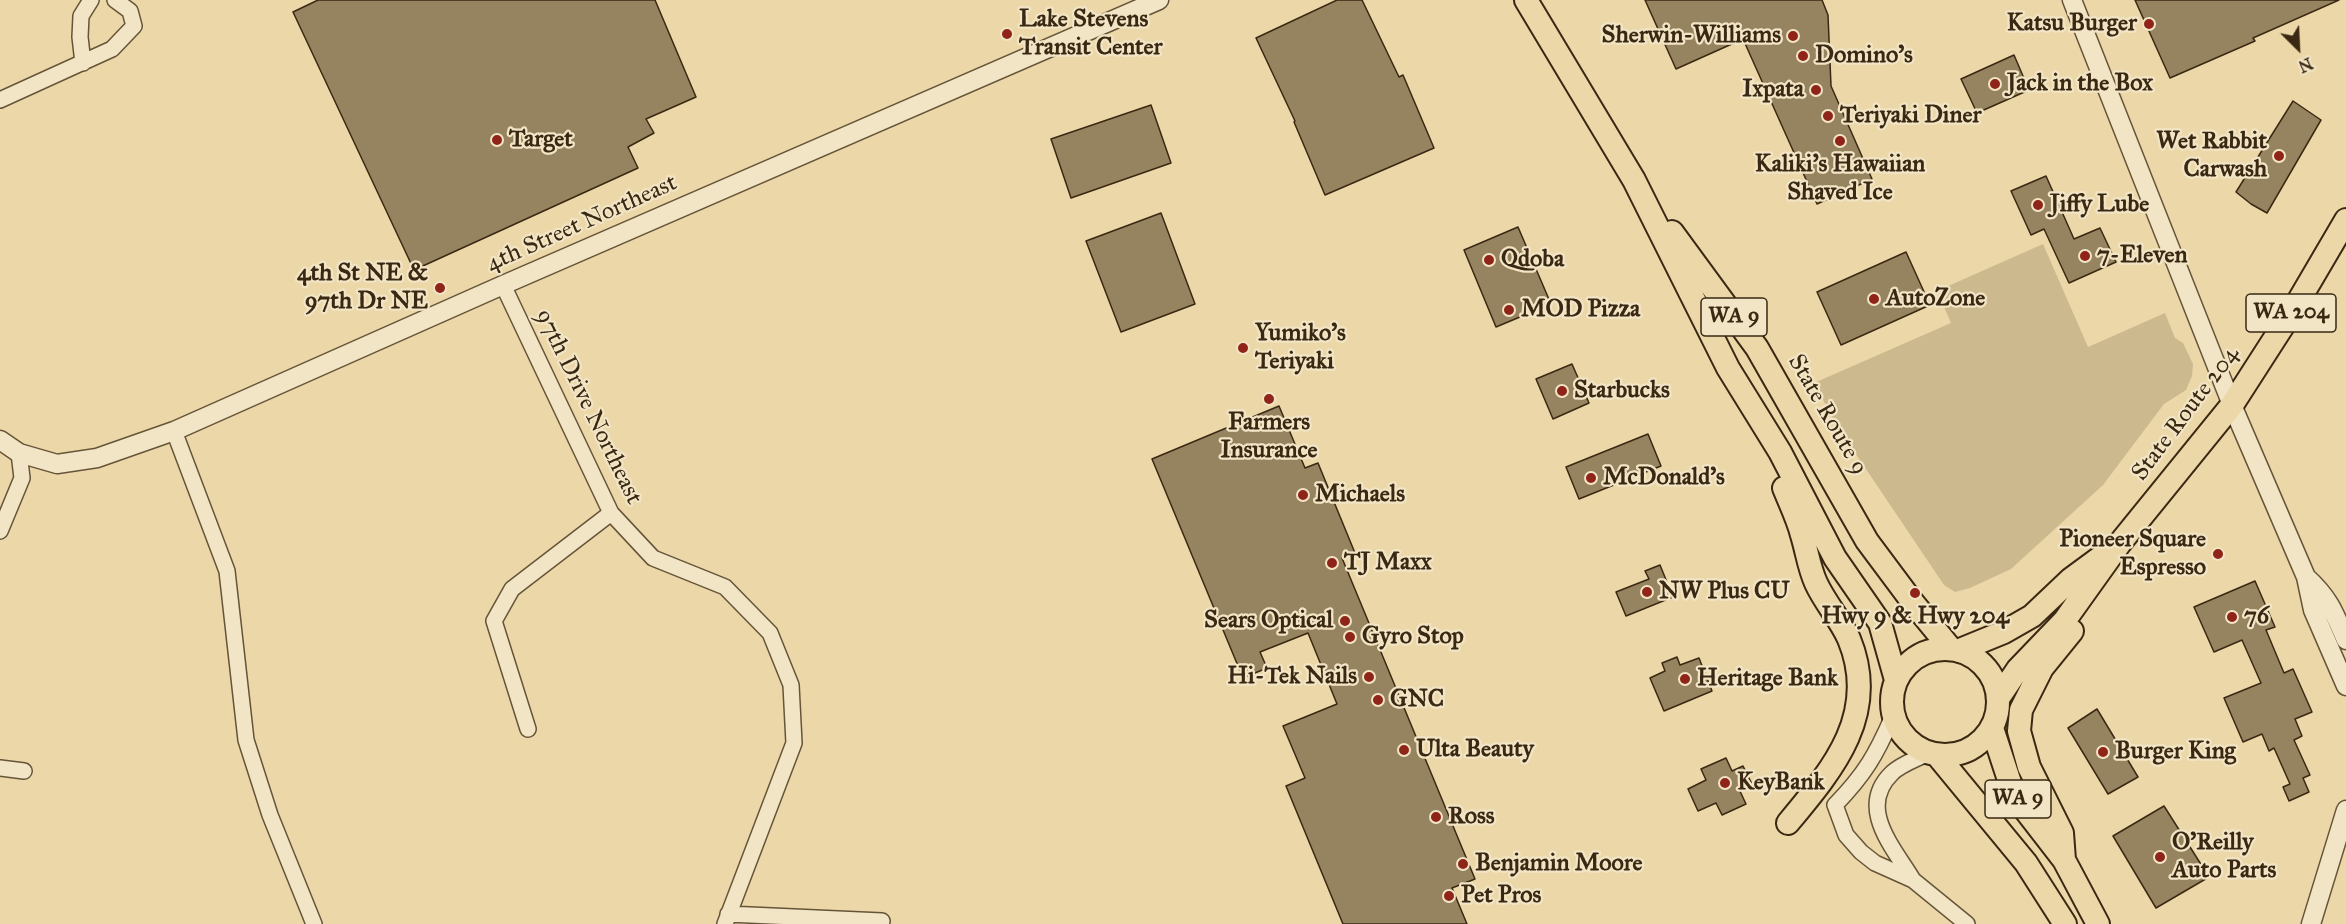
<!DOCTYPE html>
<html>
<head>
<meta charset="utf-8">
<style>
  body { margin:0 }
  #map { position:relative; width:2346px; height:924px; overflow:hidden; background:#ebd7a8; font-family:"IM FELL Great Primer",serif }
  canvas { display:block }
  .north { position:absolute; left:2268px; top:18px; width:60px; height:60px; -webkit-text-stroke:4px #f2e5c6; paint-order:stroke; rotate:156deg; font-size:16px; font-weight:700; line-height:24px; text-align:center; color:#3a2812 }
  .north::after { content:''; display:block; margin:auto; width:21px; height:27px; background:#3a2812; clip-path:polygon(50% 0,100% 100%,50% 72%,0 100%) }
</style>
</head>
<body>
<div id="map">
<canvas width="2346" height="924"></canvas>
<div class="north">N</div>
</div>
<script>
const context = document.querySelector('canvas').getContext('2d');
context.lineJoin = 'round';
function fill(path, color) {
  context.fillStyle = color;
  context.fill(path, 'evenodd');
}
function trace(path, color, width, dash) {
  context.strokeStyle = color;
  context.lineWidth = width;
  context.lineCap = dash ? 'butt' : 'round';
  context.setLineDash(dash || []);
  context.stroke(path);
}
function drawText(font, color, halo, rows, align = 'center') {
  context.font = font + ' "IM FELL Great Primer",serif';
  context.lineWidth = 4.5;
  context.setLineDash([]);
  context.textBaseline = 'middle';
  context.strokeStyle = halo;
  context.fillStyle = color;
  for (const [text, x, y, turn = 0] of rows) {
    context.save();
    context.translate(x, y);
    context.rotate((+turn || 0) * Math.PI / 180);
    context.textAlign = isNaN(turn) ? turn : align;
    if (halo) context.strokeText(text, 0, 0);
    context.fillText(text, 0, 0);
    context.restore();
  }
}
const green = new Path2D(`
  M2043,244L2088,347L2165,313L2175,338L2183,343L2193,364L2192,376L2186,390L2164,404L2103,485L2011,569L1970,588L1955,592L1944,585L1837,426L1814,383L1951,323L1937,291Z`);
const building = new Path2D(`
  M318,0H655L696,97L646,119L654,133L628,147L638,168L414,270L293,12Z
  M1337,0H1362L1399,77L1403,75L1434,148L1325,195L1294,122L1295,121L1256,38Z
  M1645,0H1822L1828,15L1831,86L1872,179L1817,204L1743,39L1676,69Z
  M2135,0H2339L2253,38L2255,41L2170,78Z
  M2014,55L2029,90L1977,113L1961,79Z
  M2293,101L2321,120L2267,213L2251,204L2236,192Z
  M1151,105L1171,163L1071,198L1051,139Z
  M2046,176L2074,239L2100,228L2116,262L2069,283L2044,229L2031,235L2011,191Z
  M1161,213L1195,304L1121,332L1086,241Z
  M1518,227L1551,304L1496,327L1464,250Z
  M1906,252L1930,305L1841,345L1817,292Z
  M1572,364L1589,403L1553,419L1536,379Z
  M1279,406L1305,468L1318,463L1355,553L1342,558L1475,879L1452,888L1467,924H1343L1286,786L1305,778L1283,726L1337,704L1308,633L1260,652L1267,668L1243,678L1152,459Z
  M1648,434L1661,466L1579,499L1566,467Z
  M1660,565L1673,597L1626,616L1616,592L1649,579L1645,571Z
  M2255,581L2275,627L2266,630L2284,673L2293,669L2312,712L2295,719L2302,736L2294,740L2310,775L2303,778L2309,792L2289,801L2283,787L2290,784L2274,748L2269,751L2262,734L2243,742L2224,698L2261,683L2242,640L2214,652L2194,607Z
  M1677,657L1680,665L1699,658L1712,691L1664,711L1650,678L1665,671L1662,663Z
  M2097,709L2138,777L2108,794L2068,728Z
  M1726,758L1732,771L1743,766L1752,784L1739,789L1746,804L1722,815L1716,803L1698,811L1688,789L1706,780L1701,769Z
  M2164,806L2209,877L2156,908L2113,836Z`);
const minor = new Path2D(`
  M83,63L80,37L81,16L91,0
  M0,100L112,49L134,26L130,11L115,0
  M503,285L611,513L653,558L725,587L770,633L791,685L794,743L725,924
  M174,431L227,571L246,740L270,815L314,924
  M0,531L22,478L19,453
  M1893,716C1876,755 1865,774 1835,805L1846,835L1861,852L1875,863L1913,880L1967,924
  M528,729L494,621L512,589L611,513
  M0,768L24,771
  M1913,880C1894,848 1856,808 1892,773C1901,764 1917,759 1928,753
  M728,914L882,921`);
const tertiary = new Path2D(`
  M2072,0L2232,405L2306,577L2313,610L2346,686
  M0,440L19,453L57,464L97,458L174,431L503,285L1159,0
  M2306,577C2329,598 2334,612 2346,640
  M2311,924L2346,810`);
const primary = new Path2D(`
  M1526,0L1634,180L1728,368L1780,452L1835,558L1880,623L1896,680
  M1672,232L1757,348L1867,541L1914,604L1951,649
  M1784,488C1790,503 1798,519 1802,535C1807,551 1809,568 1816,583C1825,603 1841,620 1849,639C1880,714 1833,769 1788,823
  M1892 702a53 53 0 1 1 106 0a53 53 0 1 1-106 0Z
  M1960,650L2004,632L2032,616L2071,579L2105,554
  M1999,697L2018,669L2065,620L2120,543L2232,405L2295,307L2346,220
  M1992,728L2011,786L2023,807L2064,860L2098,924
  M1937,755L2026,863L2065,924
  M2064,860L2062,833L2029,767L2019,731L2021,710L2042,668L2072,631`);
const markers = [
  [2149,24,6,"#8f2418"],
  [1007,34,6,"#8f2418"],
  [1793,36,6,"#8f2418"],
  [1803,56,6,"#8f2418"],
  [1995,84,6,"#8f2418"],
  [1816,90,6,"#8f2418"],
  [1828,116,6,"#8f2418"],
  [497,140,6,"#8f2418"],
  [1840,141,6,"#8f2418"],
  [2279,156,6,"#8f2418"],
  [2038,205,6,"#8f2418"],
  [2085,256,6,"#8f2418"],
  [1489,260,6,"#8f2418"],
  [440,288,6,"#8f2418"],
  [1874,299,6,"#8f2418"],
  [1509,310,6,"#8f2418"],
  [1243,348,6,"#8f2418"],
  [1562,391,6,"#8f2418"],
  [1269,399,6,"#8f2418"],
  [1591,478,6,"#8f2418"],
  [1303,495,6,"#8f2418"],
  [2218,554,6,"#8f2418"],
  [1332,563,6,"#8f2418"],
  [1647,592,6,"#8f2418"],
  [1915,593,6,"#8f2418"],
  [2232,617,6,"#8f2418"],
  [1345,621,6,"#8f2418"],
  [1350,637,6,"#8f2418"],
  [1369,677,6,"#8f2418"],
  [1685,679,6,"#8f2418"],
  [1378,700,6,"#8f2418"],
  [1404,750,6,"#8f2418"],
  [2103,752,6,"#8f2418"],
  [1725,783,6,"#8f2418"],
  [1436,817,6,"#8f2418"],
  [2160,857,6,"#8f2418"],
  [1463,864,6,"#8f2418"],
  [1449,896,6,"#8f2418"]
];
const shields = [
  [2291,313,90],
  [1734,317,66],
  [2018,799,66]
];
const shieldNames = [
  ["WA 204",2291,313],
  ["WA 9",1734,317],
  ["WA 9",2018,799]
];
const poiNames = [
  ["Lake Stevens",1019,20],
  ["Transit Center",1019,48],
  ["Katsu Burger",2137,24,"right"],
  ["Sherwin-Williams",1781,36,"right"],
  ["Domino's",1815,56],
  ["Jack in the Box",2007,84],
  ["Ixpata",1804,90,"right"],
  ["Teriyaki Diner",1840,116],
  ["Target",509,140],
  ["Wet Rabbit",2267,142,"right"],
  ["Carwash",2267,170,"right"],
  ["Kaliki's Hawaiian",1840,165,"center"],
  ["Shaved Ice",1840,193,"center"],
  ["Jiffy Lube",2050,205],
  ["7-Eleven",2097,256],
  ["Qdoba",1501,260],
  ["4th St NE &",428,274,"right"],
  ["97th Dr NE",428,302,"right"],
  ["AutoZone",1886,299],
  ["MOD Pizza",1521,310],
  ["Yumiko's",1255,334],
  ["Teriyaki",1255,362],
  ["Starbucks",1574,391],
  ["Farmers",1269,423,"center"],
  ["Insurance",1269,451,"center"],
  ["McDonald's",1603,478],
  ["Michaels",1315,495],
  ["Pioneer Square",2206,540,"right"],
  ["Espresso",2206,568,"right"],
  ["TJ Maxx",1344,563],
  ["NW Plus CU",1659,592],
  ["Hwy 9 & Hwy 204",1915,617,"center"],
  ["76",2244,617],
  ["Sears Optical",1333,621,"right"],
  ["Gyro Stop",1362,637],
  ["Hi-Tek Nails",1357,677,"right"],
  ["Heritage Bank",1697,679],
  ["GNC",1390,700],
  ["Ulta Beauty",1416,750],
  ["Burger King",2115,752],
  ["KeyBank",1737,783],
  ["Ross",1448,817],
  ["O'Reilly",2172,843],
  ["Auto Parts",2172,871],
  ["Benjamin Moore",1475,864],
  ["Pet Pros",1461,896]
];
const streetNames = [
  ["4th Street Northeast",582,224,-24],
  ["97th Drive Northeast",588,407,64],
  ["State Route 204",2186,414,-53],
  ["State Route 9",1827,415,60]
];
fill(green, '#cdb98e');
fill(building, '#968360');
trace(building, '#3a2812', 1.5);
trace(minor, '#665438', 18);
trace(tertiary, '#665438', 21);
trace(primary, '#3a2812', 26);
trace(minor, '#f2e5c6', 15);
trace(tertiary, '#f2e5c6', 18);
trace(primary, '#ebd7a8', 22);
for (const [x, y, r, color] of markers) {
  const dot = new Path2D();
  dot.arc(x, y, r, 0, 2 * Math.PI);
  context.fillStyle = color;
  context.fill(dot);
  trace(dot, '#f2e5c6', 2);
}
for (const [x, y, w] of shields) {
  const box = new Path2D();
  box.roundRect(x - w / 2, y - 19, w, 38, 4.5);
  context.fillStyle = '#f2e5c6';
  context.fill(box);
  trace(box, '#3a2812', 1.5);
}
drawText('bold 22px', '#3a2812', null, shieldNames);
drawText('bold 24px', '#3a2812', '#f2e5c6', poiNames, 'left');
drawText('24px', '#3a2812', '#f2e5c6', streetNames);
</script>
</body>
</html>
